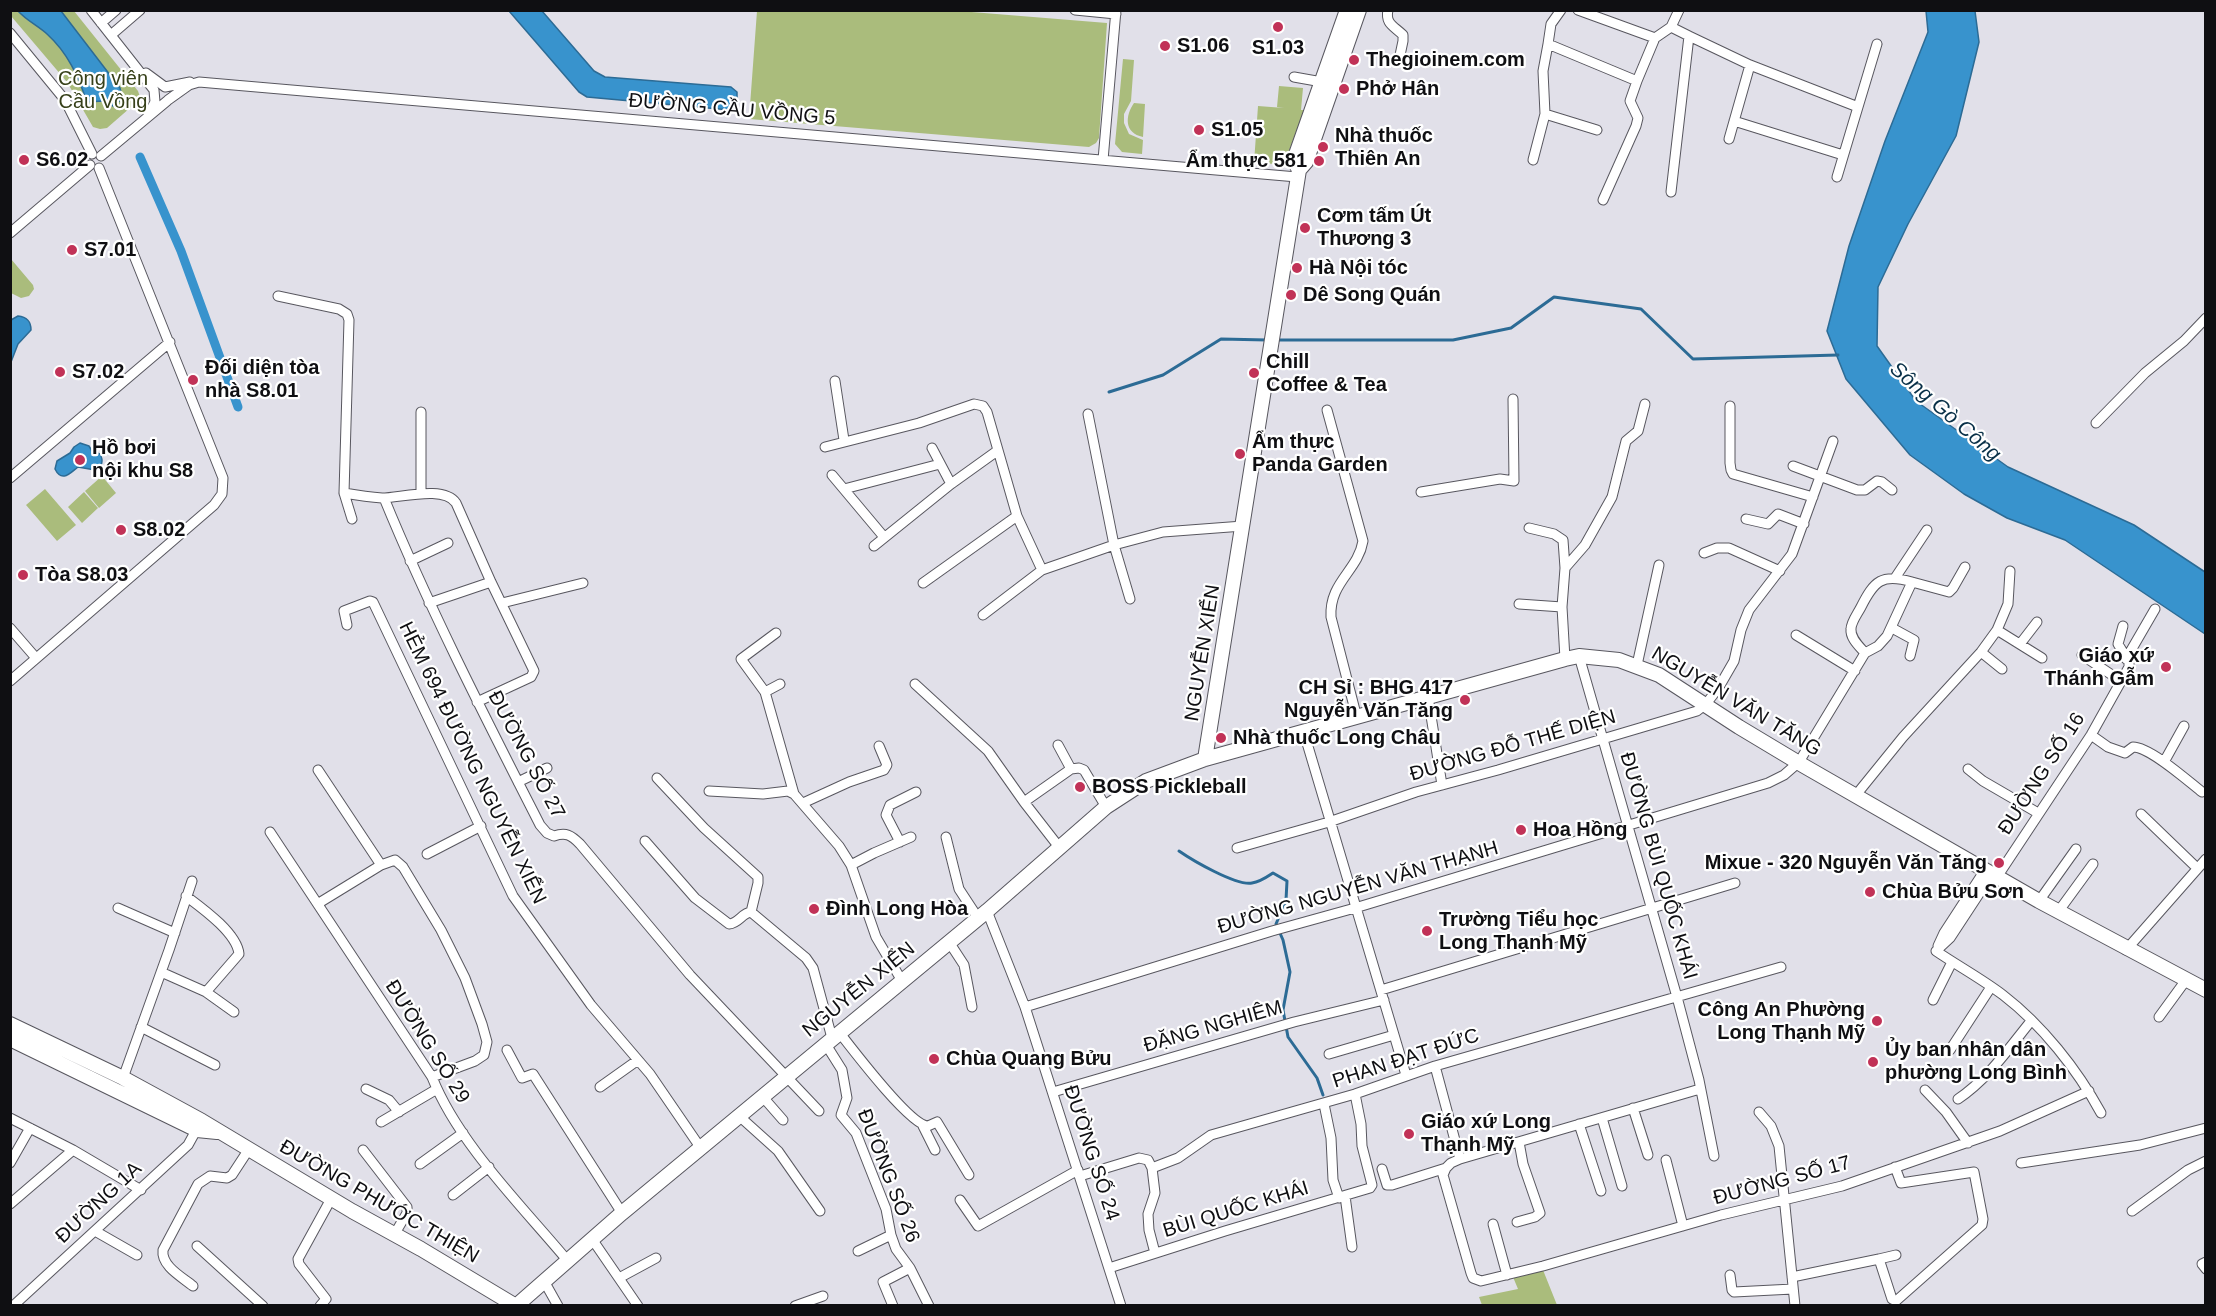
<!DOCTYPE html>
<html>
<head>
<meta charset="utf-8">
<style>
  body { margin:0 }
  #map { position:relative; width:2216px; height:1316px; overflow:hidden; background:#e1e0e9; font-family:Arial,sans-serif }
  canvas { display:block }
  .frame { position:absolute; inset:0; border:12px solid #0f0f12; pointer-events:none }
</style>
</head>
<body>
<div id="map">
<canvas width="2216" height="1316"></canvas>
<div class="frame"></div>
</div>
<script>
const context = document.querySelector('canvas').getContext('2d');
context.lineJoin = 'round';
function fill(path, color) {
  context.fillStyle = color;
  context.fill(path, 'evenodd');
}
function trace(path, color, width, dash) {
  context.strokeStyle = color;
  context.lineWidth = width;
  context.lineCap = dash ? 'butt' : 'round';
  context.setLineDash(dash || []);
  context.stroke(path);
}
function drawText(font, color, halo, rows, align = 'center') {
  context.font = font + ' Arial,sans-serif';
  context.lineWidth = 4.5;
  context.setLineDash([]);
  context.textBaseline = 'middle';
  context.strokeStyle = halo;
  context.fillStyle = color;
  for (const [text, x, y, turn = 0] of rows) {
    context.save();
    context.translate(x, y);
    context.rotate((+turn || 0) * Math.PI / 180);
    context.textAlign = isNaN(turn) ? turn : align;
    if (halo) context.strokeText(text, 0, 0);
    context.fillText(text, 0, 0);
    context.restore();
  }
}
const green = new Path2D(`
  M947,10L1107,23L1099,138L1096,143L1089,147L749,119L757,11Z
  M10,11H74L138,91L140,97L138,101L107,128L100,129L93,127L67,82L11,16Z
  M1123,59L1134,60L1131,101L1124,114V123L1129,134L1143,140L1142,154L1122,152L1115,144Z
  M1279,86L1303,88L1301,110H1304L1286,159L1278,164L1254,163L1258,106L1284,108L1277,107Z
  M1134,103L1145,104L1143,137C1124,133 1125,116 1134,103Z
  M11,259L33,285L34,289L29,296L21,298L11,293Z
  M102,476L116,493L99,508L85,491Z
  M45,489L76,525L57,541L26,505Z
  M84,492L98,508L82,523L68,507Z
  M1543,1270L1557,1305H1482L1479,1297L1518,1289L1513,1277Z`);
const water = new Path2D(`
  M18,11H61L120,88L122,97L115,107L103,101L87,102C78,76 68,53 47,34C38,26 26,20 18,11Z
  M509,11H542L594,71L605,77L731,87L737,92V104L730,110L587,97L579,92Z
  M1926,11H1975L1979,42L1956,136L1908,224L1878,287L1877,346L1916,401L2008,467L2134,525L2205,572V634L2065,540L2007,518L1964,494L1910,455L1846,379L1827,331L1849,246L1885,141L1928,32Z
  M18,316C27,317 31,321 31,330L18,344L11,362V320Z
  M80,443L89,446L92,451L100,454C104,461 102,467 95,470L78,467C70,473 62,483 55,469L57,461L70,453L74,447Z`);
const stream = new Path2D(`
  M1277,340H1453L1511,328L1554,297L1641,309L1693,359L1838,355
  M1109,392L1163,375L1221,339L1267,340
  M1179,851C1192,860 1236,886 1252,883C1260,882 1267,877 1273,873L1287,881L1286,900L1276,924L1283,940L1290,972L1283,1010L1288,1037L1317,1078L1323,1095`);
const canal = new Path2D(`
  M140,157L181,251L238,407`);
const street = new Path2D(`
  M91,10L154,90L155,102L148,115
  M1075,10L1116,14
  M1388,10C1385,24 1394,26 1403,35V41L1399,60
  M1578,10L1655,38L1671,27L1679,10
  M101,23L116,10
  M10,33L65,100L92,154
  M111,35L140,10
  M1689,36L1750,65L1858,107L1877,44
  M1548,44L1551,24L1561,10
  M146,73L165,87L190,82
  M1294,77L1322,82
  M168,100L189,85L199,82L1297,177
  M1545,114L1597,130
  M1734,121L1843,155
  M1729,139L1750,65
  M101,156L167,101
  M1103,160L1116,10
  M1533,160L1545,114L1543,71L1548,44L1637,81L1655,38
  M1837,177L1858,107
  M1671,192L1689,36L1671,27
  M1603,200L1636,126L1638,118L1630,101L1637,81
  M10,233L90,165
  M278,296L339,309L347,314L349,320L344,493C356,495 369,497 382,498C400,498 444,485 456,503L491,582L534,671L531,677L477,702
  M835,381L844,440
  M1730,406V463L1731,470L1733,474L1813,497
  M1327,410L1363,541C1358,571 1329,582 1331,617L1357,718
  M421,412V494
  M1088,414L1114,545L1130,599
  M2096,423L2145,373L2184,341L2206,318
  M825,447L919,423L974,404L983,406L987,412L1017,516L1042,570
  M932,448L951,484
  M1793,466L1857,490H1865L1877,481L1882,482L1892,490
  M832,475L884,537
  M10,478L170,342
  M844,489L940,464
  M1421,492L1500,479L1514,481L1513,399
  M344,493L352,519
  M384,498C430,610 485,717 540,825L547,833L554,836C566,832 571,835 580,844L690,975L819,1111
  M1746,519L1768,524L1778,514L1804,524
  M1529,528L1554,534L1563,540L1565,568L1562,607L1565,659
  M874,546L951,484L997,451
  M1704,553L1717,548H1729L1780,571
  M410,561L448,543
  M1565,568L1585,545L1612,497L1626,441L1638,431L1645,404
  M1895,578L1927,530
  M1912,582L1949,592L1953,588L1965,567
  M923,583L1017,516
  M429,603L491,582
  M502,603L583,583
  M1519,604L1562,607
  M983,615L1042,570L1114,545L1163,532L1243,526
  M347,625L344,611L370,601L373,602L513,896L591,1005L650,1074L700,1147
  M10,628L36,658
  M1892,628L1914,640L1910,656
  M1997,630L2042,658
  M776,633L741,659L765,692L794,794L839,846L851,865L876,937L902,981
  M1796,635L1855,671
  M2020,644L2037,622
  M1981,652L2002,669
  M2082,655L2121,681
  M1579,656L1677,997L1699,1080L1714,1156
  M2126,659L2155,609
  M1637,665L1659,565
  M10,681L214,505L222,494L223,478L99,168
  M915,684L988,751L1024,802L1059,847
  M765,692L780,684
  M1428,697L1442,785
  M1304,733L1406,1075
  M2091,735L2108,747L2125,753L2133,747C2150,747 2188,781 2202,792
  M2164,762L2184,726
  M1071,769L1079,768L1084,770L1106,807
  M1968,769L1983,781L2038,813
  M318,770L381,865
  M657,778L704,828L758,877V883L751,912
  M518,782L547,768
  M709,791L763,794L788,791L794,794
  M1856,795L1903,737L1981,652L1997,630L2008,604L2010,571
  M1024,802L1071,769L1058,745
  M803,803L849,782L884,770L887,765L879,746
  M2141,814L2197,868
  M270,832L432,1077C458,1143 522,1206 567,1260
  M946,837L959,889L978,918
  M645,841L695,898L729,924C739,923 742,913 751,912L806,958L813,968L832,1038
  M900,842L886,815L890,805L916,792
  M1237,848L1329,822L1416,792L1498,770L1697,711L1706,704L1719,687L1734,661L1741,630L1749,610L1792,554L1833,441
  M427,854L481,826
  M851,865L874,853L911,837
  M1997,877L2091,735L2129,667V662L2118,644L2123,626
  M2039,901L2076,849
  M319,903L381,865L395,860L403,867L441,930L465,978L482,1024L487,1042L484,1055L475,1061L432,1077
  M118,908L175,933
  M987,911L1025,1007L1121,1306
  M2058,912L2093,864
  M949,942L964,965L972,1007
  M1938,946L1944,933L1985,870
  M2126,950L2206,859
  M1936,951C1958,966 1982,979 2003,995C2042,1025 2077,1069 2101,1113
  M1936,951L1950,938L1992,874
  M161,972L206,992L239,954C237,933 202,908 186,896
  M1381,990L1735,883
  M206,992L234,1012
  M1933,1000L1952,962
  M1025,1007L1272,931L1355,908L1768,783L1784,775L1799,762L1865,653C1859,646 1850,638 1851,629C1851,622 1858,613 1861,607C1874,581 1882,573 1912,582L1887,636L1878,646L1865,653
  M2159,1017L2186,980
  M141,1027L215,1065
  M839,1032C853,1050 910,1125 928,1126L937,1122L969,1175
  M825,1043L842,1070L847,1098L841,1115L856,1133L886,1209L891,1235L896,1249L910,1268L883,1282L893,1306
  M507,1050L522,1078L533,1074L622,1213
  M1950,1050L1991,987
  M1329,1054L1394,1035
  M1435,1066L1460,1159
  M123,1078L169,950L192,881
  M600,1087L638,1060
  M366,1089L389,1100L399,1112
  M1925,1090L1946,1112L1968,1143
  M1053,1092L1294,1022L1384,1000
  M762,1096L783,1120
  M1958,1099C1988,1079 2009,1048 2031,1021
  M1324,1104L1331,1138L1333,1180L1339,1198
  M1633,1108L1648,1155
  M1759,1112L1771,1126L1779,1146L1795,1306
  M738,1115L778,1151L820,1211
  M10,1118L73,1150L141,1190
  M1602,1118L1622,1186
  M381,1122L437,1089
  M1579,1124L1601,1191
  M923,1126L935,1150
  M363,1150L407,1207V1213L394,1235
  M1666,1160L1683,1226
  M10,1163L30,1128
  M2021,1163L2140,1145L2206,1128
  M420,1164L463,1133
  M1152,1168L1178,1158L1211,1135L1355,1094L1435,1066L1781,967
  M1446,1168L1443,1175L1471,1273L1473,1278L1481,1281L1543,1266L1721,1215L1842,1186L2000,1131L2089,1091
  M1382,1169L1387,1185H1392L1446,1168L1451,1163L1460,1159L1700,1089
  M1080,1176L1139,1158L1148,1160L1152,1168L1155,1193L1148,1214L1149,1230L1155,1253
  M453,1195L489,1167
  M1345,1196L1352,1247
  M960,1200L978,1226L1078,1170
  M10,1204L73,1150
  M2132,1211L2188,1170L2206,1161
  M1517,1222L1535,1217L1540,1213L1523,1164L1519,1142
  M1493,1224L1507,1275
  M95,1231L137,1255
  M592,1239L638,1306
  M197,1246L263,1306
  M858,1251L891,1235
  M1879,1259L1896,1255
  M2206,1262L2202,1264L2206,1269
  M910,1268L929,1306
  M1109,1268L1225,1231L1370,1188L1372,1185L1362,1146L1361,1124L1355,1094
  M1730,1275L1732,1290L1734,1292L1793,1289
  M1792,1277L1879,1259L1892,1299L1896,1301L1982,1225L1983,1219L1974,1172L1901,1183L1895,1167
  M619,1278L656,1258
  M544,1281L558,1306
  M193,1286C182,1277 161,1266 163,1250L198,1184L210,1176L227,1178L232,1175L249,1149
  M13,1306L188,1145L199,1125
  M320,1306L326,1299L299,1264L298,1259L331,1199
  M795,1306L823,1296`);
const secondary = new Path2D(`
  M1299,170L1306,162L1359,10
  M1205,759L1299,170L1294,160L1347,10
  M10,1024L123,1078L202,1121L352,1211L421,1249L516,1306
  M10,1039L197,1130L217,1132
  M516,1306L622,1213L987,911L1106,807L1146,781L1205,759L1565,659L1579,656L1619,660L1659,675L1739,727L1804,766L2039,901L2206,990`);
const markers = [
  [1278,27,6,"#c13257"],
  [1165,46,6,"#c13257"],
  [1354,60,6,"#c13257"],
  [1344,89,6,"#c13257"],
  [1199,130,6,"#c13257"],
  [1323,147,6,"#c13257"],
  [24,160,6,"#c13257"],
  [1319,161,6,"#c13257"],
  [1305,228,6,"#c13257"],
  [72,250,6,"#c13257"],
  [1297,268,6,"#c13257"],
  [1291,295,6,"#c13257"],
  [60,372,6,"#c13257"],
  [1254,373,6,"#c13257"],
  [193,380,6,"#c13257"],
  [1240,454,6,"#c13257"],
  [80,460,6,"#c13257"],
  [121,530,6,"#c13257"],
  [23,575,6,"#c13257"],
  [2166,667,6,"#c13257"],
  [1465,700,6,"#c13257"],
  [1221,738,6,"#c13257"],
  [1080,787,6,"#c13257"],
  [1521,830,6,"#c13257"],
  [1999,863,6,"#c13257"],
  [1870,892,6,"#c13257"],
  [814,909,6,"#c13257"],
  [1427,931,6,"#c13257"],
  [1877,1021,6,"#c13257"],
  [934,1059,6,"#c13257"],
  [1873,1062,6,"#c13257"],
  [1409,1134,6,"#c13257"]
];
const poiNames = [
  ["S1.06",1177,46],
  ["S1.03",1278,48,"center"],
  ["Thegioinem.com",1366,60],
  ["Phở Hân",1356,89],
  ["S1.05",1211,130],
  ["Nhà thuốc",1335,136],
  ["Thiên An",1335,159],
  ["S6.02",36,160],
  ["Ẩm thực 581",1307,161,"right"],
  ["Cơm tấm Út",1317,216],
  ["Thương 3",1317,239],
  ["S7.01",84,250],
  ["Hà Nội tóc",1309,268],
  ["Dê Song Quán",1303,295],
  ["Chill",1266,362],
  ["Coffee & Tea",1266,385],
  ["Đối diện tòa",205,368],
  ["nhà S8.01",205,391],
  ["S7.02",72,372],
  ["Ẩm thực",1252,442],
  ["Panda Garden",1252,465],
  ["Hồ bơi",92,448],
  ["nội khu S8",92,471],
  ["S8.02",133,530],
  ["Tòa S8.03",35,575],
  ["Giáo xứ",2154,656,"right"],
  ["Thánh Gẫm",2154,679,"right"],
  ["CH Sỉ : BHG 417",1453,688,"right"],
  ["Nguyễn Văn Tăng",1453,711,"right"],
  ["Nhà thuốc Long Châu",1233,738],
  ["BOSS Pickleball",1092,787],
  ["Hoa Hồng",1533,830],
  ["Mixue - 320 Nguyễn Văn Tăng",1987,863,"right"],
  ["Chùa Bửu Sơn",1882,892],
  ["Đình Long Hòa",826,909],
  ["Trường Tiểu học",1439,920],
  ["Long Thạnh Mỹ",1439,943],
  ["Công An Phường",1865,1010,"right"],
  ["Long Thạnh Mỹ",1865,1033,"right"],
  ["Ủy ban nhân dân",1885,1050],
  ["phường Long Bình",1885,1073],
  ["Chùa Quang Bửu",946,1059],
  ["Giáo xứ Long",1421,1122],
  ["Thạnh Mỹ",1421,1145]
];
const parkNames = [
  ["Công viên",103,79],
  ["Cầu Vồng",103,102]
];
const streetNames = [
  ["ĐƯỜNG CẦU VỒNG 5",732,110,5],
  ["NGUYỄN XIỂN",1203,653,-81],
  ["NGUYỄN VĂN TĂNG",1736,702,31],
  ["ĐƯỜNG ĐỖ THẾ DIỆN",1513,746,-16],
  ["ĐƯỜNG SỐ 27",526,755,62],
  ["HẺM 694 ĐƯỜNG NGUYỄN XIỂN",472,763,64],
  ["ĐƯỜNG SỐ 16",2042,774,-57],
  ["ĐƯỜNG BÙI QUỐC KHÁI",1658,866,74],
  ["ĐƯỜNG NGUYỄN VĂN THẠNH",1358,888,-16],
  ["NGUYỄN XIỂN",859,990,-39],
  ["ĐẶNG NGHIÊM",1213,1027,-16],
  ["ĐƯỜNG SỐ 29",427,1042,58],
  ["PHAN ĐẠT ĐỨC",1406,1059,-18],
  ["ĐƯỜNG SỐ 24",1091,1153,72],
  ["ĐƯỜNG SỐ 26",888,1176,69],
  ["ĐƯỜNG SỐ 17",1782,1181,-15],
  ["ĐƯỜNG PHƯỚC THIỆN",379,1202,30],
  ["ĐƯỜNG 1A",99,1203,-43],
  ["BÙI QUỐC KHÁI",1236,1210,-17]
];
const waterNames = [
  ["Sông Gò Công",1945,412,41]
];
fill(green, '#aabc7c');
fill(water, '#3893cd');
trace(water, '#2c6b95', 1.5);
trace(stream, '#2c6b95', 3);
trace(canal, '#3893cd', 9);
trace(street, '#58575f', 11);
trace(secondary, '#58575f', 16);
trace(street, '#fff', 9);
trace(secondary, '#fff', 14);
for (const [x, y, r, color] of markers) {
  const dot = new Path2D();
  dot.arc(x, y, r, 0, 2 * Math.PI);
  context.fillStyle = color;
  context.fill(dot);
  trace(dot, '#fff', 2);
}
drawText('bold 20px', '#0f0f12', '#fff', poiNames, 'left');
drawText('20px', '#364019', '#fff', parkNames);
drawText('20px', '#0f0f12', '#fff', streetNames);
drawText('italic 21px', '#093048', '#fff', waterNames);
</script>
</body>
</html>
